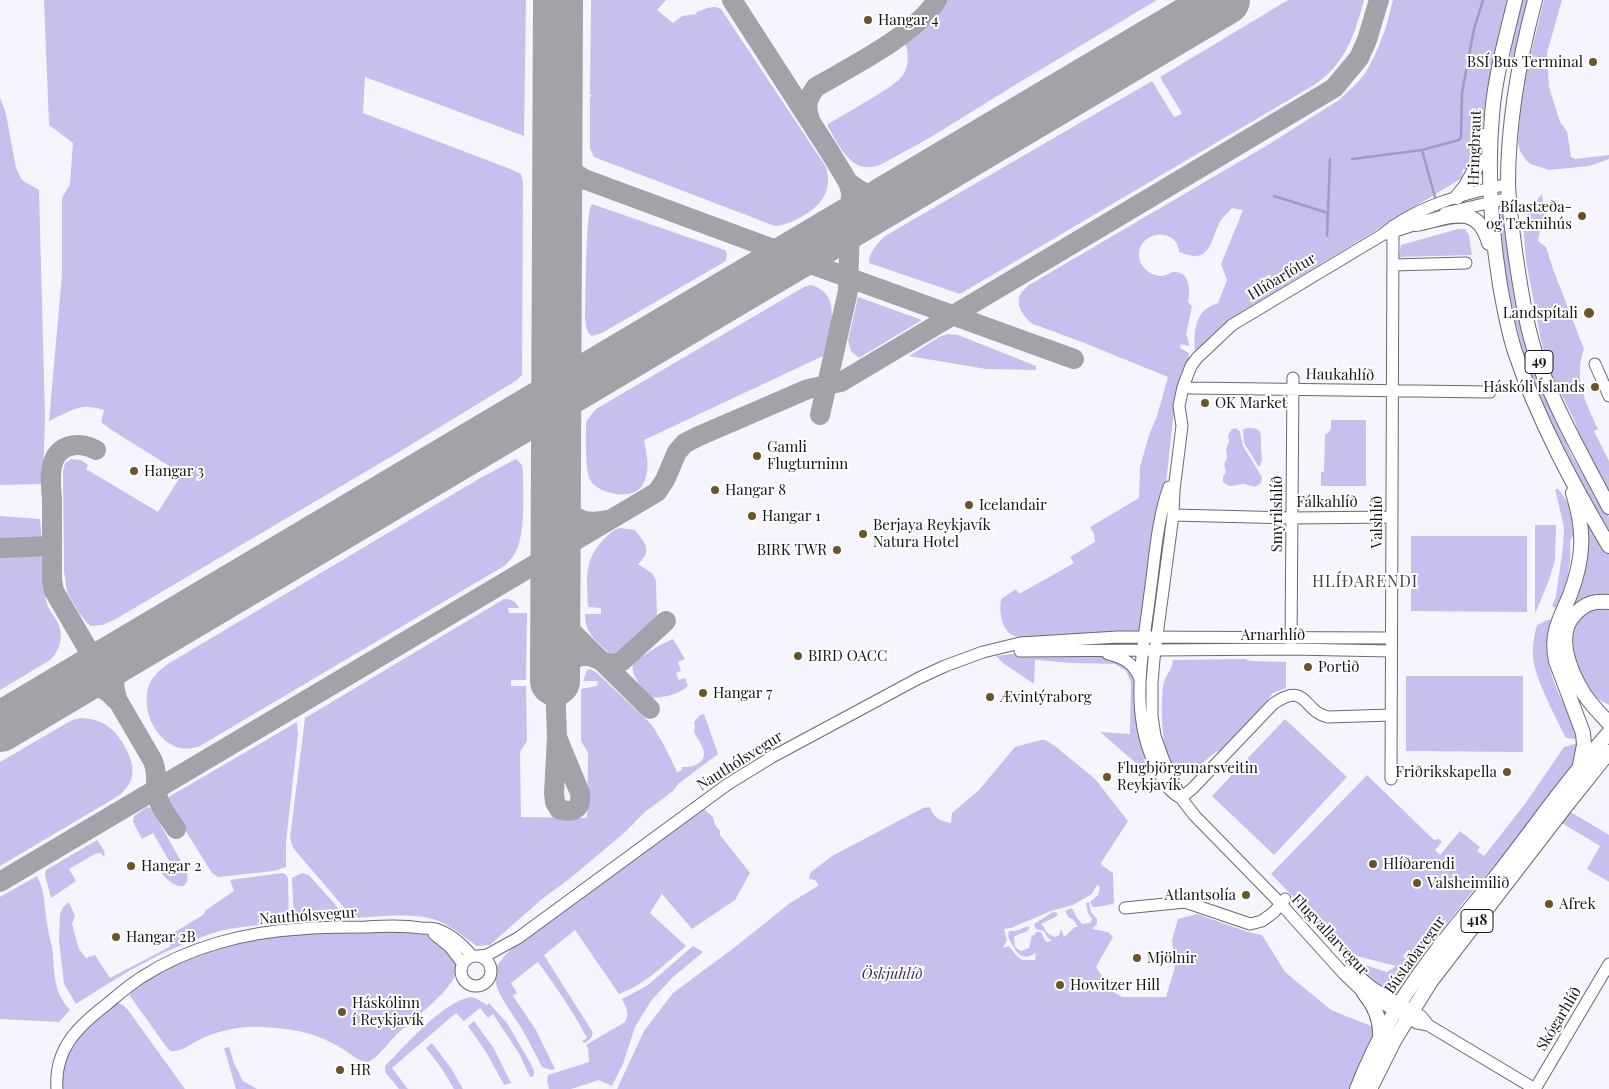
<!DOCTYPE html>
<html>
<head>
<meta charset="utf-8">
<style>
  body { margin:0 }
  canvas { display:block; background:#f6f5fe }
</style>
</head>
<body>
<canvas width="1609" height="1089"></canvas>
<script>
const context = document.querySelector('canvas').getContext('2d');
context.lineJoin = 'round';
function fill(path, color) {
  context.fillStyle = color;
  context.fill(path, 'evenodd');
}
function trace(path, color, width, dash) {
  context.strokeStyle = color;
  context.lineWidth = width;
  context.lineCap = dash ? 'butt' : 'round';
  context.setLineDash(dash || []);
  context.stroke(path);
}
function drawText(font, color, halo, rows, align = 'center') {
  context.font = font + ' "Playfair Display",serif';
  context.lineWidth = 4;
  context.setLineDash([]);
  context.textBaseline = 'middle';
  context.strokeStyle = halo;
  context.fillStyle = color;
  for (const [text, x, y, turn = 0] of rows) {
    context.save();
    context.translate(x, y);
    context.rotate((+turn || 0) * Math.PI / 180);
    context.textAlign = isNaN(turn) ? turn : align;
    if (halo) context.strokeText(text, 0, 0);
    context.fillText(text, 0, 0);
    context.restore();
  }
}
const green = new Path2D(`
  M44,0H526L524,136L365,77L363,113L513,170L521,174L523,182L522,375L517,380L399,452L114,620L102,625L91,626L88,624L79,613L67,592L64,571L63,471L65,463L71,459L81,460L88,465L86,469L158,512L182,474L110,429L101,422L104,410C79,402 71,411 49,421L62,274V198L70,184L73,143L49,125Z
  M591,0H666L657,10L673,23L682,16L696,14L697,12C705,9 713,4 721,9L826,167C834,193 818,209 797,219C790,223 782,226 775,226L594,157L590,148V97L592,96L590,94Z
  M946,0H1157L1015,85L931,137L882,164C852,178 839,145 827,125C840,116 897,86 903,75C910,64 908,53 905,41L923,27Z
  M1288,0H1364C1355,34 1345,65 1314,85L960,294L869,263C869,252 877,244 885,236L1152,81L1174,117L1182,114L1181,112L1160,77Z
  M1393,0H1508L1489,83L1479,150L1474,170L1463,169L1462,178L1238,314L1210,337L1195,357C1194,334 1192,311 1218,303L1227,280L1221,264L1243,210L1232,208C1229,212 1224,216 1221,220C1209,240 1213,266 1179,252C1178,227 1138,230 1139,256C1139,267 1152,277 1163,276C1167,275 1171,272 1174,272C1191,271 1190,292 1188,302L1192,306L1186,335L1188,338L1189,346L1181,344L1180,348L1189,353V365L1176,393L1166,483L1147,572L1146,611L1144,627L1134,635L1024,638C1020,637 1015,637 1012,635C1001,628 999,610 1001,599L1016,589L1019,594L1074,563L1070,557L1095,542L1094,534L1090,527L1139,498L1140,467L1149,435L1157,416L1168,377L1082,342L1033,324C1025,319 1015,305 1020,295C1022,291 1026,288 1029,285L1266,146L1339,100L1357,83L1366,72L1375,55L1386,27Z
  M1521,0H1528L1514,60L1510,59C1512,39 1516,20 1521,0Z
  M1544,0H1562L1547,53L1549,87L1560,122L1567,131L1571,157L1575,159L1609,155V159L1589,166L1549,170L1530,164L1525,159L1520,151L1518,143L1521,100L1526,73Z
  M0,97L6,114L16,168L22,180L39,190L45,417L43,484L0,485Z
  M1542,194L1545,218L1541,226L1538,241L1546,247L1553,269L1584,349C1573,379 1586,403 1598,429L1594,431L1609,461V490L1582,444L1575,422L1560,391L1552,379L1541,340L1526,261L1523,222L1533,205Z
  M592,204L725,250L727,254L726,261L602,333L592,336C586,332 586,326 585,319C586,302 585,212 592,204Z
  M1502,210L1518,310L1534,365L1555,418L1571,454L1609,517V534C1584,491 1559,449 1540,403C1525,364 1515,323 1507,282C1502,259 1496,234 1499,211Z
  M1458,229H1465L1469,235L1472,255L1399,257L1401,245Z
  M811,285C821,288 829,294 831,305C832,310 831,313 833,317L823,356L644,440C647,456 651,471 642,486C632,501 598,494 590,480C585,471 586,437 586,425L587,420L596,409L804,287Z
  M858,297L922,320L859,358L851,351L848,341Z
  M948,334L958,335L1036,366V370L986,369L909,356L941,336Z
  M1331,420H1366V486H1321V472H1324L1325,434H1327L1331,429Z
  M1236,428L1240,432L1243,446L1262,477L1261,483C1254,490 1250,484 1242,484C1237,485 1233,486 1229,486L1223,482V477L1226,472L1224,464L1227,458L1226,449L1229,442L1228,435L1232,429Z
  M1248,428C1265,428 1260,436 1261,447C1261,455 1264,460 1259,467L1244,443L1243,429Z
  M516,459L522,465L523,472C523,492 525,525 519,543C517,552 511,560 504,566L200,746C165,760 138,715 149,685C153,675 162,668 171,662L482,477Z
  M1555,489H1558C1568,500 1582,527 1570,541C1572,558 1567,595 1555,608L1552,606L1556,596L1563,547L1564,527Z
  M1583,509L1609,553V597L1566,617Z
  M0,516L40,519L42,543L38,546L0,548Z
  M1535,525H1556L1555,560L1549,580L1535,614Z
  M621,528L635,530C645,543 653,551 638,564L653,574L656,581L657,617C644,632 630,651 610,654C597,641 585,635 585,614H601V608L588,607C587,578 583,560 605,538C611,533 613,529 621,528Z
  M1411,536H1527V612L1411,611Z
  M37,553L42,558L43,562C44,573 44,595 47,604C49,610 54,616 57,621C64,634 61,650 50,660L0,690V556Z
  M504,599C511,599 516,601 519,608H508L509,613H527L526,680H511V686H526L527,741L520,752L521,817L587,818L588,753L581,741V689L597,686L598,681H583L587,670L590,669L596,672L652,725L664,745L677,772L682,770V767C692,768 708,763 703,749C701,742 696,738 694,731L695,727L694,722L700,715L704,714L718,754L678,784L673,791L645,812L623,834L568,880L542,899L490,945L477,946C465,938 454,928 441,922C417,911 379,917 353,918L293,848L290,838L305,718Z
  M1609,605V705L1596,698L1582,680L1571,649L1572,629L1586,609Z
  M1547,620H1553C1551,631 1548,644 1548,655C1549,681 1569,711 1577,736L1575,739L1566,738L1563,733C1554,713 1540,688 1535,668C1531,654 1533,639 1537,625Z
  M673,639L685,659L678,662L681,671L676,673L679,680L685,678L688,686C678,695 662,698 650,698C642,688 630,675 633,662L660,645Z
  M1010,654H1039L1074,657H1108L1125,663L1134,672L1149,761L1144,770L1100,732L1130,734L1131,682L1126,671L1115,664L1073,663L1035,660L1034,684L1003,663L996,656Z
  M1244,659L1251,661L1286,662V688L1273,693L1242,731L1221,752L1217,751L1189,774L1185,773L1181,776L1177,775C1174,768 1170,761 1167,753C1161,735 1161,705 1163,686C1165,675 1172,671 1173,660Z
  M1406,676H1523V752L1406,751Z
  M81,718C103,719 116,729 126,749C130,757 134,766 132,776C131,784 125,789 120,795L0,866V762L72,720Z
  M1285,719L1347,777L1274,855L1212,796Z
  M297,722L298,735L286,842V867L274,871L218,877L212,873L182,825L167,798Z
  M1041,740H1045L1055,746L1095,779L1128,821L1101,863L1102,867L1103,866L1113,873L1114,903C1110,905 1098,907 1093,907L1090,902L1098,895L1100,887L1097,885L1092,894L1073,905L1051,911L1011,928L1004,929L1007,940L1003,948L1009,946L1015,954L1022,960H1035L1036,953C1025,960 1019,957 1013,946C1010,940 1007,938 1009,931H1015L1029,926V929C1026,933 1019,933 1014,937L1015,947L1021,951L1029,948L1032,935L1034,936L1036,932H1041L1046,942L1052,941L1047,937L1044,931L1036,929L1034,924L1053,912L1058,913L1057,916L1041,924L1044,927C1046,933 1049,935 1056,937L1059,935L1061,929L1064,937L1075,927H1078L1073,919L1069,918L1065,911L1072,908L1077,918L1082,924L1090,923L1092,919L1088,913L1086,903L1089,902L1091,912L1097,919V924L1092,929L1108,932L1113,937L1096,967L1112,991L1122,997H1166L1175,967L1172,940L1178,919L1197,914L1248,932L1262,935L1285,972L1331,1010L1376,1028L1351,1089H617L644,1031L673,993L735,947L790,903L818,886V884L815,880L809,879V877L811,872L832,856L923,808L930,807C933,818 941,821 951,823L952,813L979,790L1015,747Z
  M1578,743L1574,763L1541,809L1463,903L1403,980L1394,989L1384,990L1363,973L1357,966H1368L1387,972L1396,966L1349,954L1271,874L1367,775L1434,840L1439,839L1442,842L1435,850L1440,855L1460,831L1480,847L1477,851L1484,856L1525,804L1564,747Z
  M745,778L704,809L713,817L715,825L720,831V835L750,873L735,900L692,929L662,894L650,913L686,946C665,964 646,984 619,994L575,930L544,955L592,1031C594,1037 589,1041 584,1043L582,1041L587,1038C573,1011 556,987 538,962L511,983L517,993L513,996L536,1030L555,1069L551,1070L542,1067C535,1053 528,1039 520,1026C512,1012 494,992 495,974C496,961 512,949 521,941Z
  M147,807L151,808L187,872C191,897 168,884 160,871L171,864L153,833L142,839L133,822L134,816Z
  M1569,811L1609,835V882L1587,869L1600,846L1560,822Z
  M97,840L105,852L104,853L105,855L103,856L101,853L95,854L69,869L76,881L51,898L45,875L46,870Z
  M282,873L285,874L288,878L289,922C268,925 239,926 220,931C168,946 121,975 76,1004L64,984L59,941L60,914L63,907L69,902L75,916L72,924L79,949L86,958L95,955L110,978L171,946L166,940L170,935L203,915L206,910L234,891L230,880Z
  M302,873L309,875L347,918L294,922L292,878Z
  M37,876C46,893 44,910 48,929C49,938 53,946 53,956C55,978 54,992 70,1010L59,1022L0,1019V897Z
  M393,929L418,932L427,935L435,939L458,963C457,971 455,978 450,984C438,1001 412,1020 396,1035C387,1044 379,1057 368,1062C358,1062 349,1052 341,1048C335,1044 328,1041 321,1038C302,1030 281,1028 261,1027C243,1026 222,1030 205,1037C194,1041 182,1053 170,1051L165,1045L130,996L131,991L155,975L193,956L225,945L292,933Z
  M693,946L703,952L672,978L651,1001L635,1027L623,1064L612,1086L599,1080L571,1089H549L547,1081L548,1075L589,1062L588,1048L586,1045L625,1022C630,1013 626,1007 622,999L648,985Z
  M472,997L477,999L487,1005L489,1003L507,1023L531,1064L534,1071V1076L530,1077L520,1055L493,1014L488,1018L480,1008L464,1021L456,1013L392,1068L408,1089H399L385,1072V1066C405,1046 444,1000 472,997Z
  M118,1003L123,1005L128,1010L185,1089H61C58,1049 88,1026 116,1004Z
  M474,1021L493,1047L511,1083L504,1085L486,1052L468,1026Z
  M432,1043L451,1068L463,1089H454L442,1069L426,1048Z
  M229,1047L234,1063L243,1081L257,1089H236L224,1048Z`);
const stream = new Path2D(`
  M1422,150L1435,197
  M1352,159L1422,150L1459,140L1461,137L1462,93L1474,29L1483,0
  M1274,196L1328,213
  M1327,236L1330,159`);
const taxiway = new Path2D(`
  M732,0L828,149L848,182L851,192L848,291L820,415
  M810,120C805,105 807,99 816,87C852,66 915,35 937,0
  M558,153C563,168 572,171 584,179L773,249L786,252L806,249
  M848,182C866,197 875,197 898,194
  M557,196C564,187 573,181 584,179
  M832,233L842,223L850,207
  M851,239C854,223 869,214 881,204
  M761,276L792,262L808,263L1074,359
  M96,450C81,442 61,443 54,460C49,471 51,487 52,499C52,526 52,553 52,580L54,591L153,761C158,774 155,780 157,793C158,806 169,818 176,829
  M556,484C565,512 576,527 607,520
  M571,544C550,564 551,601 565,625L650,709
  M0,548L52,546
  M49,698C71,688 96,675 115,699
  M117,698C108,674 123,657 141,643
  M557,737L580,793C582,809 573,814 559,809L555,802L554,793L557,737L555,681L560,669L567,661L581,656H590L607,663L614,664L622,661L666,621
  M0,882L657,492L665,480L677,452L685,443L699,436L808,389L841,382L1334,88L1359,58L1367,40L1379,0`);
const runway = new Path2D(`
  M555,681L558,0
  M0,727L1225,0`);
const minor = new Path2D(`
  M1508,184C1464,194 1418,205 1382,235L1232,325L1197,358L1191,366L1183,387L1179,406L1182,426L1174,490L1173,515L1154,659L1152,683V716L1155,736L1164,761L1181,798L1195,816L1280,903L1344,974L1364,993L1417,1023L1428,1025L1535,1089
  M1445,213L1509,198
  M1386,234L1423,222
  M1393,265L1466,263
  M1595,364L1609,396
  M1190,388L1490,392
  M1169,487C1157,520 1155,558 1150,593C1143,651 1128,714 1157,769C1163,781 1169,792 1181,798
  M1173,515L1291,518L1392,517
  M1291,644L1293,378
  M1020,651L1291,649L1391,651
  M1108,654C1124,658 1134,663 1140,679
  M1391,779L1393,226
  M1181,798L1193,788L1273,704C1307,680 1303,712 1328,717L1391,715
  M1125,908L1185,902L1250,924L1262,921L1274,912L1285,899
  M434,934L450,947L463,964
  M461 971a15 15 0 1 1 30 0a15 15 0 1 1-30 0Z
  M479,956L487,955L518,938L728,784L772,757L919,678L945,666L983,652L1020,643L1118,637L1391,638
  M1350,969L1373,988L1421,1016L1428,1025
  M57,1089C54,1050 77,1027 106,1005C118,995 129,985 142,977C188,947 246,932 300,929C321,927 343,927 365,927C384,926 402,925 421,928C426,928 432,928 436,929C451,934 463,945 472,956
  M1535,1089L1609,964`);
const major = new Path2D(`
  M1515,0C1506,38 1495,76 1492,115C1487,172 1491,229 1500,285C1504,308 1508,330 1515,352C1538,420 1573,485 1609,546
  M1535,0C1519,60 1508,121 1508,183C1509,210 1513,238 1517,265C1522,297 1527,330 1538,361C1557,412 1584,459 1609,507
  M1457,197L1466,186L1479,162L1483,136
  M1416,224C1448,218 1477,201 1489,243
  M1573,493C1585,530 1584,558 1570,595C1560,619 1550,633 1556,661L1583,733L1584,745L1580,765
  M1609,602C1593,601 1586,603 1575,614C1554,635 1571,673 1584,694C1591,704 1600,714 1609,723
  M1364,993C1375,1006 1381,1021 1380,1038
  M1357,1089C1366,1066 1377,1042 1390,1020C1419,968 1461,921 1498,874C1535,827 1569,777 1609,733
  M1370,1089L1395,1039L1431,981L1565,807L1609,752`);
const markers = [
  [868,20,5,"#6c5525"],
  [1593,62,5,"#6c5525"],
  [1582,216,5,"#6c5525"],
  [1589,313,6,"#6c5525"],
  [1595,387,5,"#6c5525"],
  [1205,403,5,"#6c5525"],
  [757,456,5,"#6c5525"],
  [134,471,5,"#6c5525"],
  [715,490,5,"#6c5525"],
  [969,505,5,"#6c5525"],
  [752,516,5,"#6c5525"],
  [863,534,5,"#6c5525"],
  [837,550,5,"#6c5525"],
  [798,656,5,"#6c5525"],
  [1308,667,5,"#6c5525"],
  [703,693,5,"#6c5525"],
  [990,697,5,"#6c5525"],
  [1507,772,5,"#6c5525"],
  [1107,777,5,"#6c5525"],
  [1373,864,5,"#6c5525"],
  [131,866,5,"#6c5525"],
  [1417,883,5,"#6c5525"],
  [1246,895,5,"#6c5525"],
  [1549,904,5,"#6c5525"],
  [116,937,5,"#6c5525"],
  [1137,958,5,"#6c5525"],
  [1060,985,5,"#6c5525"],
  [342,1012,5,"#6c5525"],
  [340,1070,5,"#6c5525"]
];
const shields = [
  [1539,362,28],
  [1477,921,32]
];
const shieldNames = [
  ["49",1539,362],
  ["418",1477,921]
];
const poiNames = [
  ["Hangar 4",878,20],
  ["BSÍ Bus Terminal",1583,62,"right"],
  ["Bílastæða-",1572,207,"right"],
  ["og Tæknihús",1572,224,"right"],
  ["Landspítali",1578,313,"right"],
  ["Háskóli Íslands",1585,387,"right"],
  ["OK Market",1215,403],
  ["Gamli",767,447],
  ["Flugturninn",767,464],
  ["Hangar 3",144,471],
  ["Hangar 8",725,490],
  ["Icelandair",979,505],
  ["Hangar 1",762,516],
  ["Berjaya Reykjavík",873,525],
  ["Natura Hotel",873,542],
  ["BIRK TWR",827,550,"right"],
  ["BIRD OACC",808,656],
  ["Portið",1318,667],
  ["Hangar 7",713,693],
  ["Ævintýraborg",1000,697],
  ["Flugbjörgunarsveitin",1117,768],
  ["Reykjavík",1117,785],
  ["Friðrikskapella",1497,772,"right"],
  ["Hlíðarendi",1383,864],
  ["Hangar 2",141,866],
  ["Valsheimilið",1427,883],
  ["Atlantsolía",1236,895,"right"],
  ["Afrek",1559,904],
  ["Hangar 2B",126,937],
  ["Mjölnir",1147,958],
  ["Howitzer Hill",1070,985],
  ["Háskólinn",352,1003],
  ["í Reykjavík",352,1020],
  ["HR",350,1070]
];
const streetNames = [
  ["Hringbraut",1475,148,-88],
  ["Hlíðarfótur",1282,277,-31],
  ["Haukahlíð",1340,375,1],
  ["Fálkahlíð",1327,502],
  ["Smyrilshlíð",1277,514,-90],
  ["Valshlíð",1377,522,-90],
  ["Arnarhlíð",1273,635],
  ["Nauthólsvegur",740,761,-32],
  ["Nauthólsvegur",308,916,-4],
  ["Flugvallarvegur",1330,935,47],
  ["Bústaðavegur",1415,955,-54],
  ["Skógarhlíð",1559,1019,-59]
];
const parkNames = [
  ["Öskjuhlíð",892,974]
];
const neighbourhoodNames = [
  ["HLÍÐARENDI",1365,582]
];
fill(green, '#c7c0ee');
trace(stream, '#a198cb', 2.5);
trace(taxiway, '#a3a2a9', 20);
trace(runway, '#a3a2a9', 50);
trace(minor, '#6a6971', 13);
trace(major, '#6a6971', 16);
trace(minor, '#fff', 11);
trace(major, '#fff', 14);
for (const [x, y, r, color] of markers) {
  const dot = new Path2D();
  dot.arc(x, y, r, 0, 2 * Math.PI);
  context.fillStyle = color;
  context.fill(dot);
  trace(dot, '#fff', 2);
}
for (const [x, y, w] of shields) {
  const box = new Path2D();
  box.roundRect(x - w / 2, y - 11.5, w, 23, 4);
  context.fillStyle = '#fff';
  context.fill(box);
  trace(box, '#151518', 1);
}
drawText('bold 14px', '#151518', null, shieldNames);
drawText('15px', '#151518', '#fff', poiNames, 'left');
drawText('15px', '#151518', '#fff', streetNames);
drawText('italic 15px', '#3f2e6d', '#fff', parkNames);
context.letterSpacing = '1px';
drawText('16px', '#403f46', '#fff', neighbourhoodNames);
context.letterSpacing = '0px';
</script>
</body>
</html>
